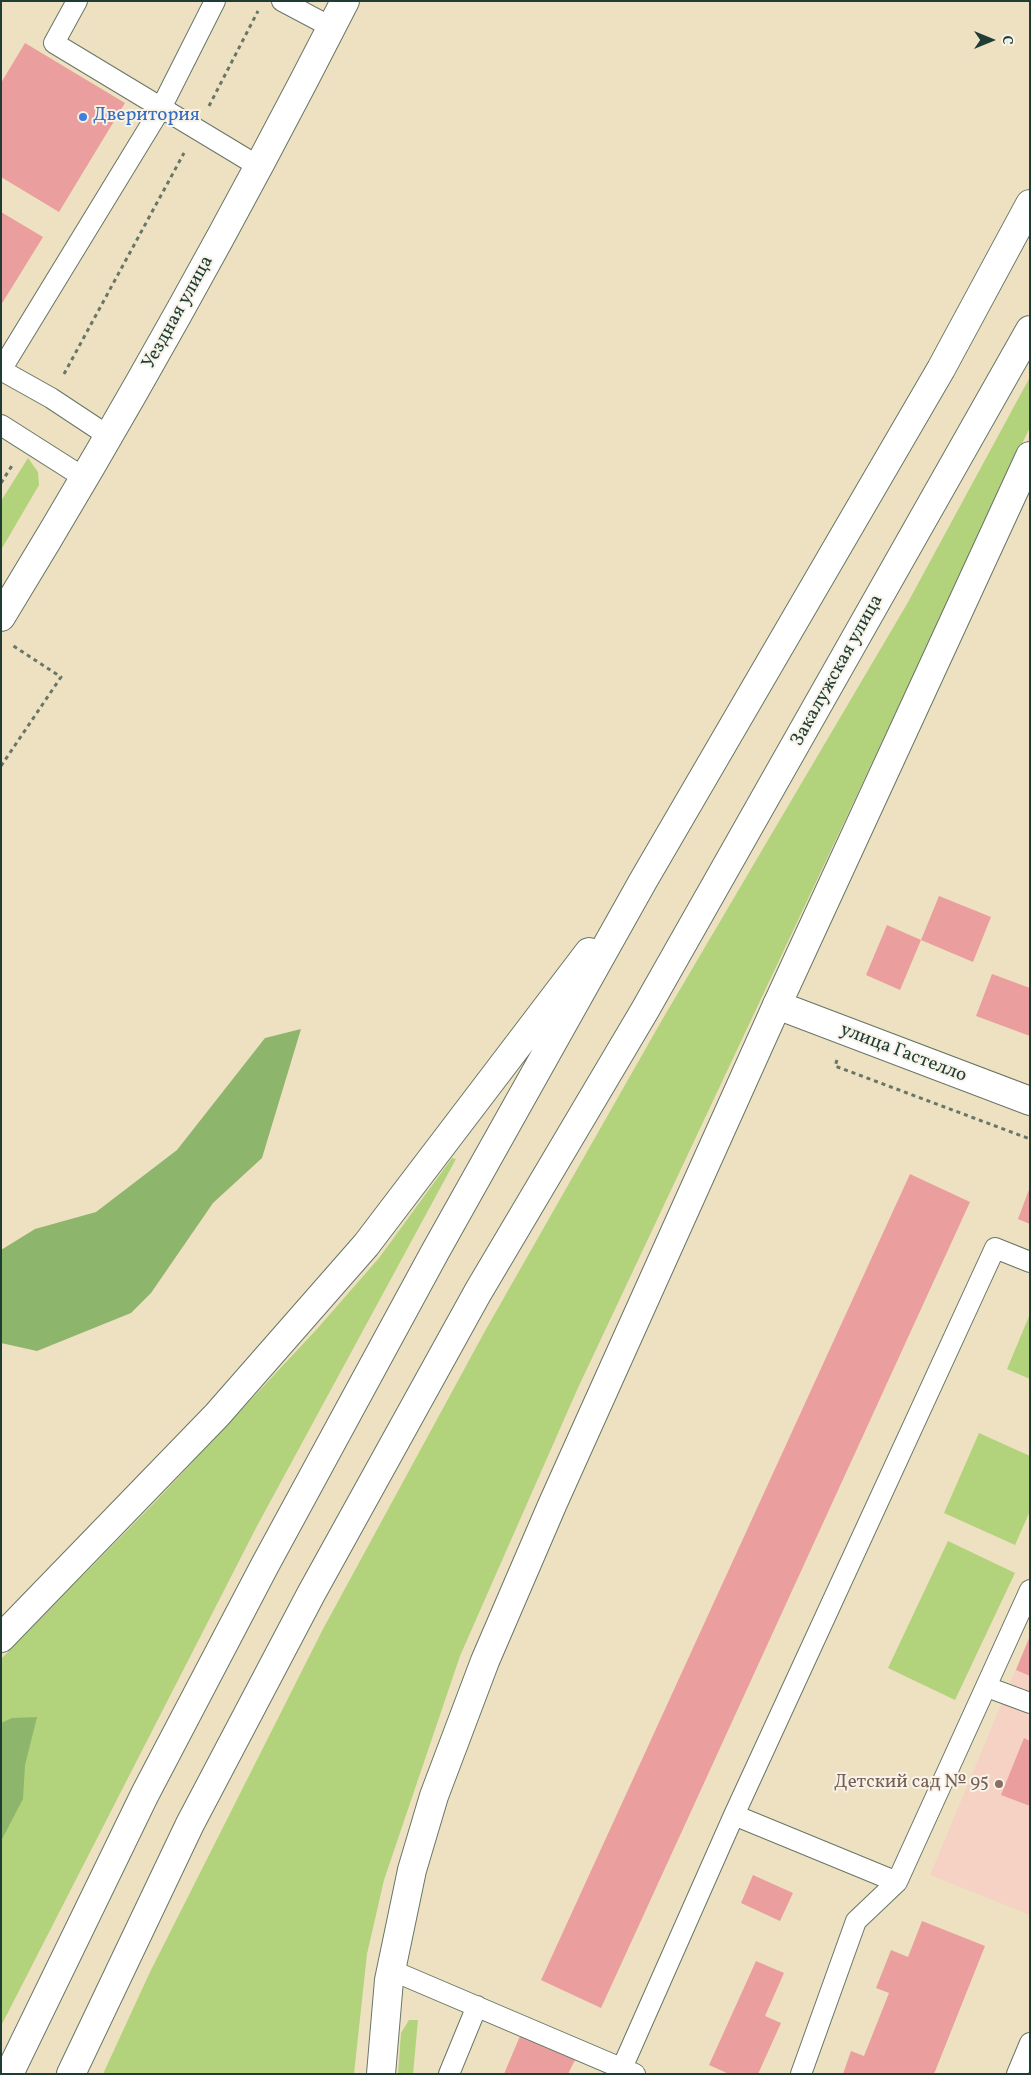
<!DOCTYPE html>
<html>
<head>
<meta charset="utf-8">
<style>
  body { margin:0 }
  #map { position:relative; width:1031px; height:2075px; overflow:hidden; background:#eee1c2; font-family:Vollkorn,serif }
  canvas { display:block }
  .frame { position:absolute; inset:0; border:2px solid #1f3d34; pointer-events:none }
  .north { position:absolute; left:966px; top:15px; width:50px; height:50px; -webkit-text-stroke:4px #f7f3e8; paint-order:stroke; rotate:90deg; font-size:14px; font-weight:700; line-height:20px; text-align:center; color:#1f3d34 }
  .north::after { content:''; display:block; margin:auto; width:18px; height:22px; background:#1f3d34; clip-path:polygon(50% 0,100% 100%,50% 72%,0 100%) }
</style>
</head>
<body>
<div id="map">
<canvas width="1031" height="2075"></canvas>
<div class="frame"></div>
<div class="north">С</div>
</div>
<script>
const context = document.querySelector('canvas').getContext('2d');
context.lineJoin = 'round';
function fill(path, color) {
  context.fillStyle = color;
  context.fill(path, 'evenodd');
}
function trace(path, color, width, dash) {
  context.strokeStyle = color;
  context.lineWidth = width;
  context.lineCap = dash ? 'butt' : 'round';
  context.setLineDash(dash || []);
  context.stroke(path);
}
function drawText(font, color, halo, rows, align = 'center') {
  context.font = font + ' Vollkorn,serif';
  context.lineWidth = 4;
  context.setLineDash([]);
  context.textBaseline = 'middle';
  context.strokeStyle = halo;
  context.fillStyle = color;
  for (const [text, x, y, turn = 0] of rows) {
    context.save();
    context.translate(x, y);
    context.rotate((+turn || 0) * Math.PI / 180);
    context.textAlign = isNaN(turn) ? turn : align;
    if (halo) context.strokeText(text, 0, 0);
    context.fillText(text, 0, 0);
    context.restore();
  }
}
const built = new Path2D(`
  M1030,1635V1915L930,1875Z`);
const green = new Path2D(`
  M1030,377V427L577,1390L460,1656L384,1880L367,1954L354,2074H103L150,1972L323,1629L485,1331L662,1020L907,604Z
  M28,458L38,472L39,485L1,550V501Z
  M452,1158L456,1159L257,1526L1,2026V1659L157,1500L317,1329L379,1258Z
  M1030,1314V1379L1007,1369Z
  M979,1433L1030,1456V1511L1015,1545L944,1513Z
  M948,1541L1015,1573L955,1700L888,1668Z
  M409,2020H418L413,2074H398L401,2033Z`);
const forest = new Path2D(`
  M301,1029L262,1158L213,1203L151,1293L131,1313L37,1351L1,1343V1250L35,1229L96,1212L177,1150L265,1038Z
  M37,1717L25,1765L23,1799L1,1841V1723L12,1718Z`);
const building = new Path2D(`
  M25,43L125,103L59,212L1,177V83Z
  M1,212L43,237L1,305Z
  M939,896L991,917L973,962L921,940Z
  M887,925L921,940L900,990L866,975Z
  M992,974L1030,988V1036L976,1016Z
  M910,1174L970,1202L601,2008L541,1980Z
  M1030,1187V1224L1018,1219Z
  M1030,1636V1676L1016,1670Z
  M1024,1738L1030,1741V1806L1001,1795Z
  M753,1875L793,1893L780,1921L741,1903Z
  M922,1921L985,1946L934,2074H843L851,2051L864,2056L889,1993L876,1988L891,1950L908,1957Z
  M756,1961L784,1973L765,2016L781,2023L758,2074H729L709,2065Z
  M520,2036L575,2060L568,2074H504Z`);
const path = new Path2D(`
  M209,106L258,11
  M64,374L184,153
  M1,483L13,464
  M1,766L61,677L12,645
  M837,1060L835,1066L1030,1139`);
const service = new Path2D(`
  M77,1L54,43L258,166
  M282,1L331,27
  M1,370L161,108L215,1
  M1,370L51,398L110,437
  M1,425L86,479
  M987,1687L1030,1703
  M734,1815L897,1882
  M391,1970L635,2074
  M622,2068L734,1815L995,1248L1030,1262
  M449,2074L477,2006
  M801,2074L856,1921L897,1882L1030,1590
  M1017,2074L1030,2043`);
const minor = new Path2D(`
  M777,1005L1030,1101`);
const tertiary = new Path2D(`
  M1,617C124,416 238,211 345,1`);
const primary = new Path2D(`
  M381,2074L389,1980L412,1870L434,1796L485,1661L553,1503L777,1005L1030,456`);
const trunk = new Path2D(`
  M1,1638L217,1415L366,1245L589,952
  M9,2074L145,1794L265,1565L435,1252L643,881L941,369L1030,204
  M71,2074L190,1824L311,1594L478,1292L645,1010L1030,330`);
const markers = [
  [83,117,5,"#3f7fe0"],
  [999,1784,5,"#8d6e63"]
];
const shopNames = [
  ["Дверитория",93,117]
];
const streetNames = [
  ["Уездная улица",179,313,-61],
  ["Закалужская улица",838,671,-61],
  ["улица Гастелло",903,1054,21]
];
const educationNames = [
  ["Детский сад № 95",989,1784]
];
fill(built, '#f6d2c4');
fill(green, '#b2d37b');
fill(forest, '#8db56b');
fill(building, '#ea9e9d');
trace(service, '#677666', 22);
trace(minor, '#677666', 30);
trace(tertiary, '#677666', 30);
trace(primary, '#677666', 30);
trace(trunk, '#677666', 30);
trace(path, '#677666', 3, [4, 4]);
trace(service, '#fff', 20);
trace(minor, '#fff', 28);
trace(tertiary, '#fff', 28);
trace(primary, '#fff', 28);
trace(trunk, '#fff', 28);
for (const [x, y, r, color] of markers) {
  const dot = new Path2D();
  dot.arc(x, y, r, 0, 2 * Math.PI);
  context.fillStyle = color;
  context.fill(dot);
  trace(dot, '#f7f3e8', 2);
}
drawText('19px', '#366cbe', '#f7f3e8', shopNames, 'left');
drawText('19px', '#1f3d34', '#f7f3e8', streetNames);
drawText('19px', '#785e54', '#f7f3e8', educationNames, 'right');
</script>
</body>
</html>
